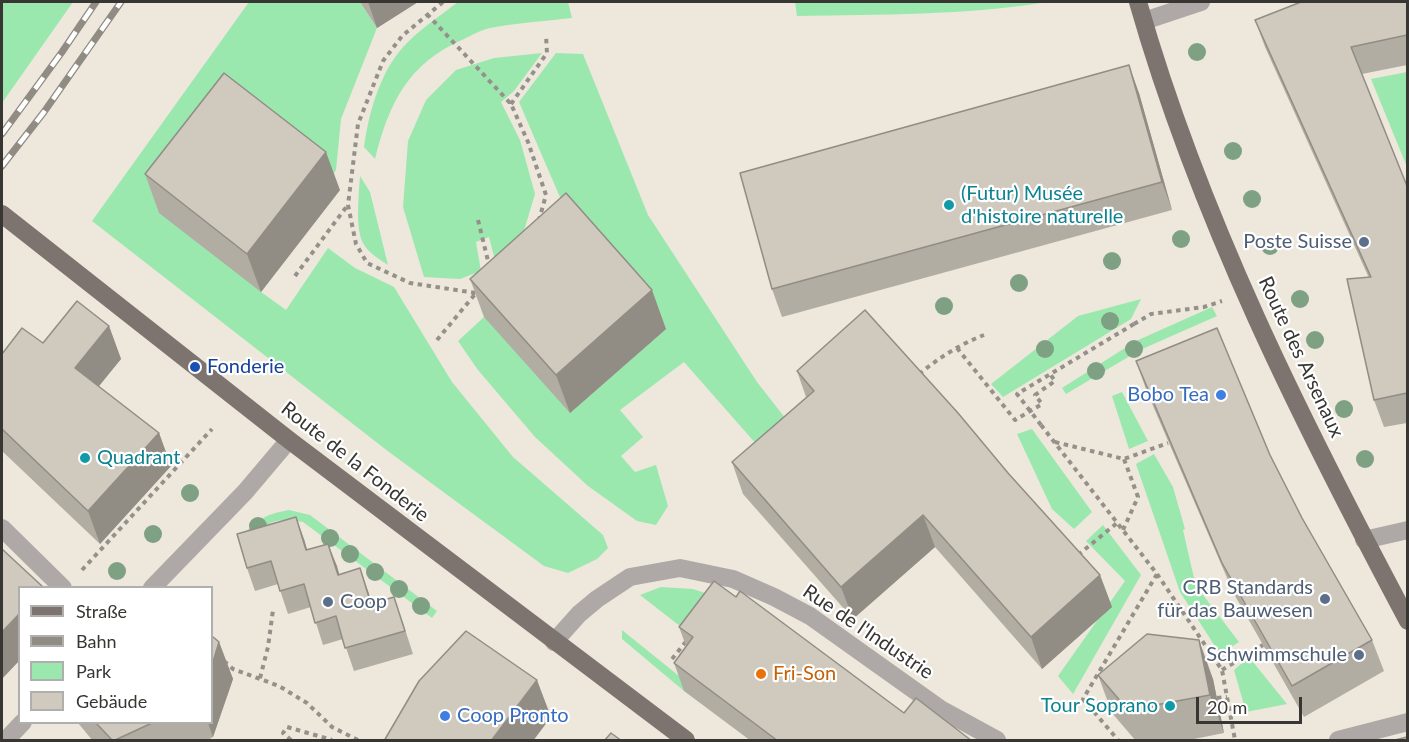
<!DOCTYPE html>
<html>
<head>
<meta charset="utf-8">
<style>
  body { margin:0 }
  #map { position:relative; width:1409px; height:742px; overflow:hidden; background:#ede7dc; font-family:Lato,sans-serif }
  canvas { display:block }
  .frame { position:absolute; inset:0; border:3px solid #383632; pointer-events:none }
  .legend { position:absolute; left:18px; top:586px; width:195px; height:138px; box-sizing:border-box; background:#fff; border:2px solid #afafad; margin:0; padding:8px 10px; list-style:none; font-size:18px; color:#383632 }
  .legend li { display:flex; align-items:center; gap:12px; height:30px }
  .legend b { width:30px; border:2px solid #afafad }
  .scale { position:absolute; left:1196px; top:697px; width:106px; height:27px; box-sizing:border-box; border:3px solid #383632; border-top:0; padding-left:8px; font-size:18px; line-height:21px; white-space:nowrap; color:#383632; -webkit-text-stroke:4px #fff; paint-order:stroke }
</style>
</head>
<body>
<div id="map">
<canvas width="1409" height="742"></canvas>
<div class="frame"></div>
<ul class="legend">
<li><b style="height:8px;background:#7d746f"></b>Straße</li>
<li><b style="height:8px;background:#908c84"></b>Bahn</li>
<li><b style="height:16px;background:#9be8af"></b>Park</li>
<li><b style="height:16px;background:#cfc9be"></b>Gebäude</li>
</ul>
<div class="scale">20 m</div>
</div>
<script>
const context = document.querySelector('canvas').getContext('2d');
context.lineJoin = 'round';
function fill(path, color) {
  context.fillStyle = color;
  context.fill(path, 'evenodd');
}
function trace(path, color, width, dash) {
  context.strokeStyle = color;
  context.lineWidth = width;
  context.lineCap = dash ? 'butt' : 'round';
  context.setLineDash(dash || []);
  context.stroke(path);
}
function drawText(font, color, halo, rows, align = 'center') {
  context.font = font + ' Lato,sans-serif';
  context.lineWidth = 4.5;
  context.setLineDash([]);
  context.textBaseline = 'middle';
  context.strokeStyle = halo;
  context.fillStyle = color;
  for (const [text, x, y, turn = 0] of rows) {
    context.save();
    context.translate(x, y);
    context.rotate((+turn || 0) * Math.PI / 180);
    context.textAlign = isNaN(turn) ? turn : align;
    if (halo) context.strokeText(text, 0, 0);
    context.fillText(text, 0, 0);
    context.restore();
  }
}
const green = new Path2D(`
  M2,2H73L2,103Z
  M249,2H360L377,28L341,119L336,170L261,292L286,310L328,248L355,268L394,287L452,382L513,457L603,535L608,548L597,559L568,573L544,566L389,452L92,221Z
  M458,2H568L572,18C545,21 516,23 490,28C481,30 472,35 464,39C408,63 389,103 375,159L364,147C369,111 381,68 408,42C423,27 441,15 458,2Z
  M795,2H1047C964,16 880,14 797,16Z
  M542,53L514,91L501,102L520,140L535,194L523,234L495,260L489,237L476,242L481,271L460,279L424,277L403,207L408,141L426,100L456,70L494,58Z
  M556,53L583,54L648,215L757,382L800,437L772,462L684,362L620,410L643,437L621,456L635,472L656,465L668,506L656,525L637,521L588,486L535,437L478,370L458,341L484,317L581,246L519,102Z
  M1407,72H1408L1407,167L1371,79Z
  M360,176L370,192L388,265C379,259 368,253 363,243C355,228 359,193 360,176Z
  M1141,299L1131,319L1003,397L991,384L1078,316Z
  M1212,307L1217,316L1140,350L1066,394L1062,388L1136,341Z
  M1122,392L1148,441L1129,449L1112,396Z
  M1032,429L1092,512L1074,529L1052,509L1017,434Z
  M1154,454L1173,487L1185,529L1183,530L1197,591H1200L1239,642L1220,654L1180,592L1136,464Z
  M289,510L310,515L437,611L432,618L303,522C270,517 267,523 245,546L238,540C257,521 261,515 289,510Z
  M1103,525L1141,575L1073,694L1058,676L1125,581L1086,541Z
  M661,587L693,589L711,595L685,630L640,595Z
  M622,630L689,684L684,691L622,639Z
  M1249,657L1287,704L1246,712L1234,670Z`);
const path = new Path2D(`
  M443,2L402,36L383,61L358,124L348,205L356,244L367,263L410,283L476,293L478,292
  M427,14L511,104L528,142L546,195L539,220
  M511,104L547,53L546,36
  M478,220L489,265
  M295,276L347,206
  M1134,324L1151,314L1204,307L1222,301
  M437,340L476,293
  M957,348L1015,420L1042,404L1035,395L1055,381L1050,374
  M919,374C939,358 960,344 984,335
  M1041,425L1157,574L1083,699L1118,740
  M1055,442L1124,459L1168,443
  M1123,530L1138,497L1124,459
  M1078,555L1117,523
  M82,570L212,429
  M1157,574L1222,670L1235,740
  M672,659L688,639
  M224,661L233,669L279,686L307,703L332,727L358,740
  M1222,670L1263,645
  M260,678L268,647L273,610
  M1217,698L1227,697
  M291,740L283,733L287,727L332,740`);
const minor = new Path2D(`
  M1144,21L1201,2
  M2,528L63,588
  M1364,540L1408,530
  M152,588L245,492L289,440
  M554,642L579,614L597,599L630,577L680,568L733,579L774,597L810,616L942,710L997,740
  M6,740L23,722
  M1338,740L1408,722`);
const major = new Path2D(`
  M1138,2C1200,219 1302,422 1408,621
  M2,214L289,440L686,740`);
const rail = new Path2D(`
  M2,134L62,52L96,2
  M2,166L44,112L121,2`);
const pathBridge = new Path2D(`
  M1041,425L1017,394L1134,324`);
const trees = [
  [1197,52],
  [1233,151],
  [1252,199],
  [1181,239],
  [1270,246],
  [1112,261],
  [1019,283],
  [1300,299],
  [944,306],
  [1110,321],
  [1315,340],
  [1045,349],
  [1134,349],
  [1096,371],
  [1344,409],
  [1365,459],
  [190,493],
  [258,526],
  [153,534],
  [330,538],
  [350,554],
  [117,571],
  [375,572],
  [399,589],
  [421,606]
];
const wall = new Path2D(`
  M360,2H418L377,28Z
  M1407,2V65L1362,74L1407,186V423L1384,427L1374,400L1369,278L1265,47L1255,20Z
  M1139,93L1172,210L782,317L772,289Z
  M145,174L340,190L261,292L159,213Z
  M470,279L666,329L570,413L484,317Z
  M109,326L121,359L98,386L159,433L171,466L100,544L2,451V354Z
  M1136,361L1270,455L1302,518L1372,640L1384,671L1304,717L1234,594L1147,392Z
  M797,371L1008,473L1100,575L1112,607L1042,669L935,547L853,619L743,494L732,462L806,397Z
  M304,539L307,550L328,544L339,575L368,591L372,603L402,620L413,654L354,671L343,639L323,645L311,607L288,614L278,584L255,591L247,568Z
  M736,597L904,713L972,741H751L684,691L674,663L686,646L679,627Z
  M219,642L233,679L213,737L206,741H93L78,723H212Z
  M1098,675L1213,679L1224,733L1184,741H1136L1112,713Z`);
const shadedWall = new Path2D(`
  M368,2H418L377,28Z
  M1129,65L1139,93L1172,210L1162,182Z
  M326,152L340,190L261,292L247,254Z
  M652,290L666,329L570,413L556,375Z
  M109,326L121,359L87,401L75,368Z
  M159,433L171,466L100,544L88,511Z
  M923,515L935,547L853,619L841,587Z
  M296,517L304,539L314,573L306,550Z
  M328,544L337,566L346,598L338,575Z
  M360,568L368,591L379,627L371,604Z
  M1100,575L1112,607L1042,669L1031,637Z
  M20,613V660L2,679V632Z
  M1199,640L1213,679L1224,733L1210,695Z
  M219,642L233,679L213,737L208,723H212V665Z
  M537,680L551,717L533,741H491Z`);
const building = new Path2D(`
  M1301,2H1407V35L1351,47L1407,186V393L1374,400L1347,279L1371,277L1255,20Z
  M1129,65L1162,182L772,289L740,173Z
  M224,73L326,152L247,254L145,174Z
  M566,193L652,290L556,375L470,279Z
  M77,301L109,326L75,368L159,433L88,511L2,429V354L22,328L43,343Z
  M865,310L958,413L1008,473L1100,575L1031,637L923,515L841,587L732,462L814,391L797,371Z
  M1217,328L1270,455L1302,518L1372,640L1292,686L1222,563L1136,361Z
  M296,517L306,550L328,544L338,575L360,568L371,604L394,597L405,631L345,648L336,616L315,623L304,584L280,591L271,561L247,568L237,534Z
  M2,549L43,587L20,588V613L2,632Z
  M714,581L736,597L740,591L904,713L916,698L972,741H778L674,663L693,637L679,627Z
  M466,631L537,680L491,741H384L419,681Z
  M1147,634L1199,640L1210,695L1128,710L1098,675Z
  M212,636L219,642L212,665Z
  M96,723H152L113,741Z
  M611,733L622,741H604Z
  M1407,737V741H1391Z`);
const markers = [
  [949,205,6,"#0f9aa8"],
  [1364,242,6,"#5c6f8a"],
  [195,367,6,"#1a4fb4"],
  [1221,395,6,"#3f7fe0"],
  [85,458,6,"#0f9aa8"],
  [1325,599,6,"#5c6f8a"],
  [328,602,6,"#5c6f8a"],
  [1359,655,6,"#5c6f8a"],
  [761,674,6,"#e8710a"],
  [1170,706,6,"#0f9aa8"],
  [445,716,6,"#3f7fe0"]
];
const cultureNames = [
  ["(Futur) Musée",961,194],
  ["d'histoire naturelle",961,217],
  ["Quadrant",97,458],
  ["Tour Soprano",1158,706,"right"]
];
const serviceNames = [
  ["Poste Suisse",1352,242],
  ["CRB Standards",1313,588],
  ["für das Bauwesen",1313,611],
  ["Coop",340,602,"left"],
  ["Schwimmschule",1347,655]
];
const streetNames = [
  ["Route des Arsenaux",1301,357,65],
  ["Route de la Fonderie",355,462,38],
  ["Rue de l'Industrie",868,632,34]
];
const transitNames = [
  ["Fonderie",207,367]
];
const shopNames = [
  ["Bobo Tea",1209,395],
  ["Coop Pronto",457,716,"left"]
];
const foodNames = [
  ["Fri-Son",773,674]
];
fill(green, '#9be8af');
trace(path, '#95918a', 4, [4.5, 4.5]);
trace(minor, '#aea9a6', 18);
trace(major, '#7d746f', 18);
trace(rail, '#908c84', 7);
trace(rail, '#fff', 4.5, [14]);
trace(pathBridge, '#95918a', 4, [4.5, 4.5]);
context.fillStyle = '#7ea083';
for (const [x, y] of trees) {
  context.beginPath();
  context.arc(x, y, 9, 0, 2 * Math.PI);
  context.fill();
}
fill(wall, '#b2ada3');
fill(shadedWall, '#918d85');
fill(building, '#cfc9be');
trace(building, '#918d85', 1.5);
for (const [x, y, r, color] of markers) {
  const dot = new Path2D();
  dot.arc(x, y, r, 0, 2 * Math.PI);
  context.fillStyle = color;
  context.fill(dot);
  trace(dot, '#fff', 2);
}
drawText('20px', '#0d838f', '#fff', cultureNames, 'left');
drawText('20px', '#4e5e75', '#fff', serviceNames, 'right');
drawText('20px', '#383632', '#fff', streetNames);
drawText('20px', '#164399', '#fff', transitNames, 'left');
drawText('20px', '#366cbe', '#fff', shopNames, 'right');
drawText('20px', '#c56008', '#fff', foodNames, 'left');
</script>
</body>
</html>
